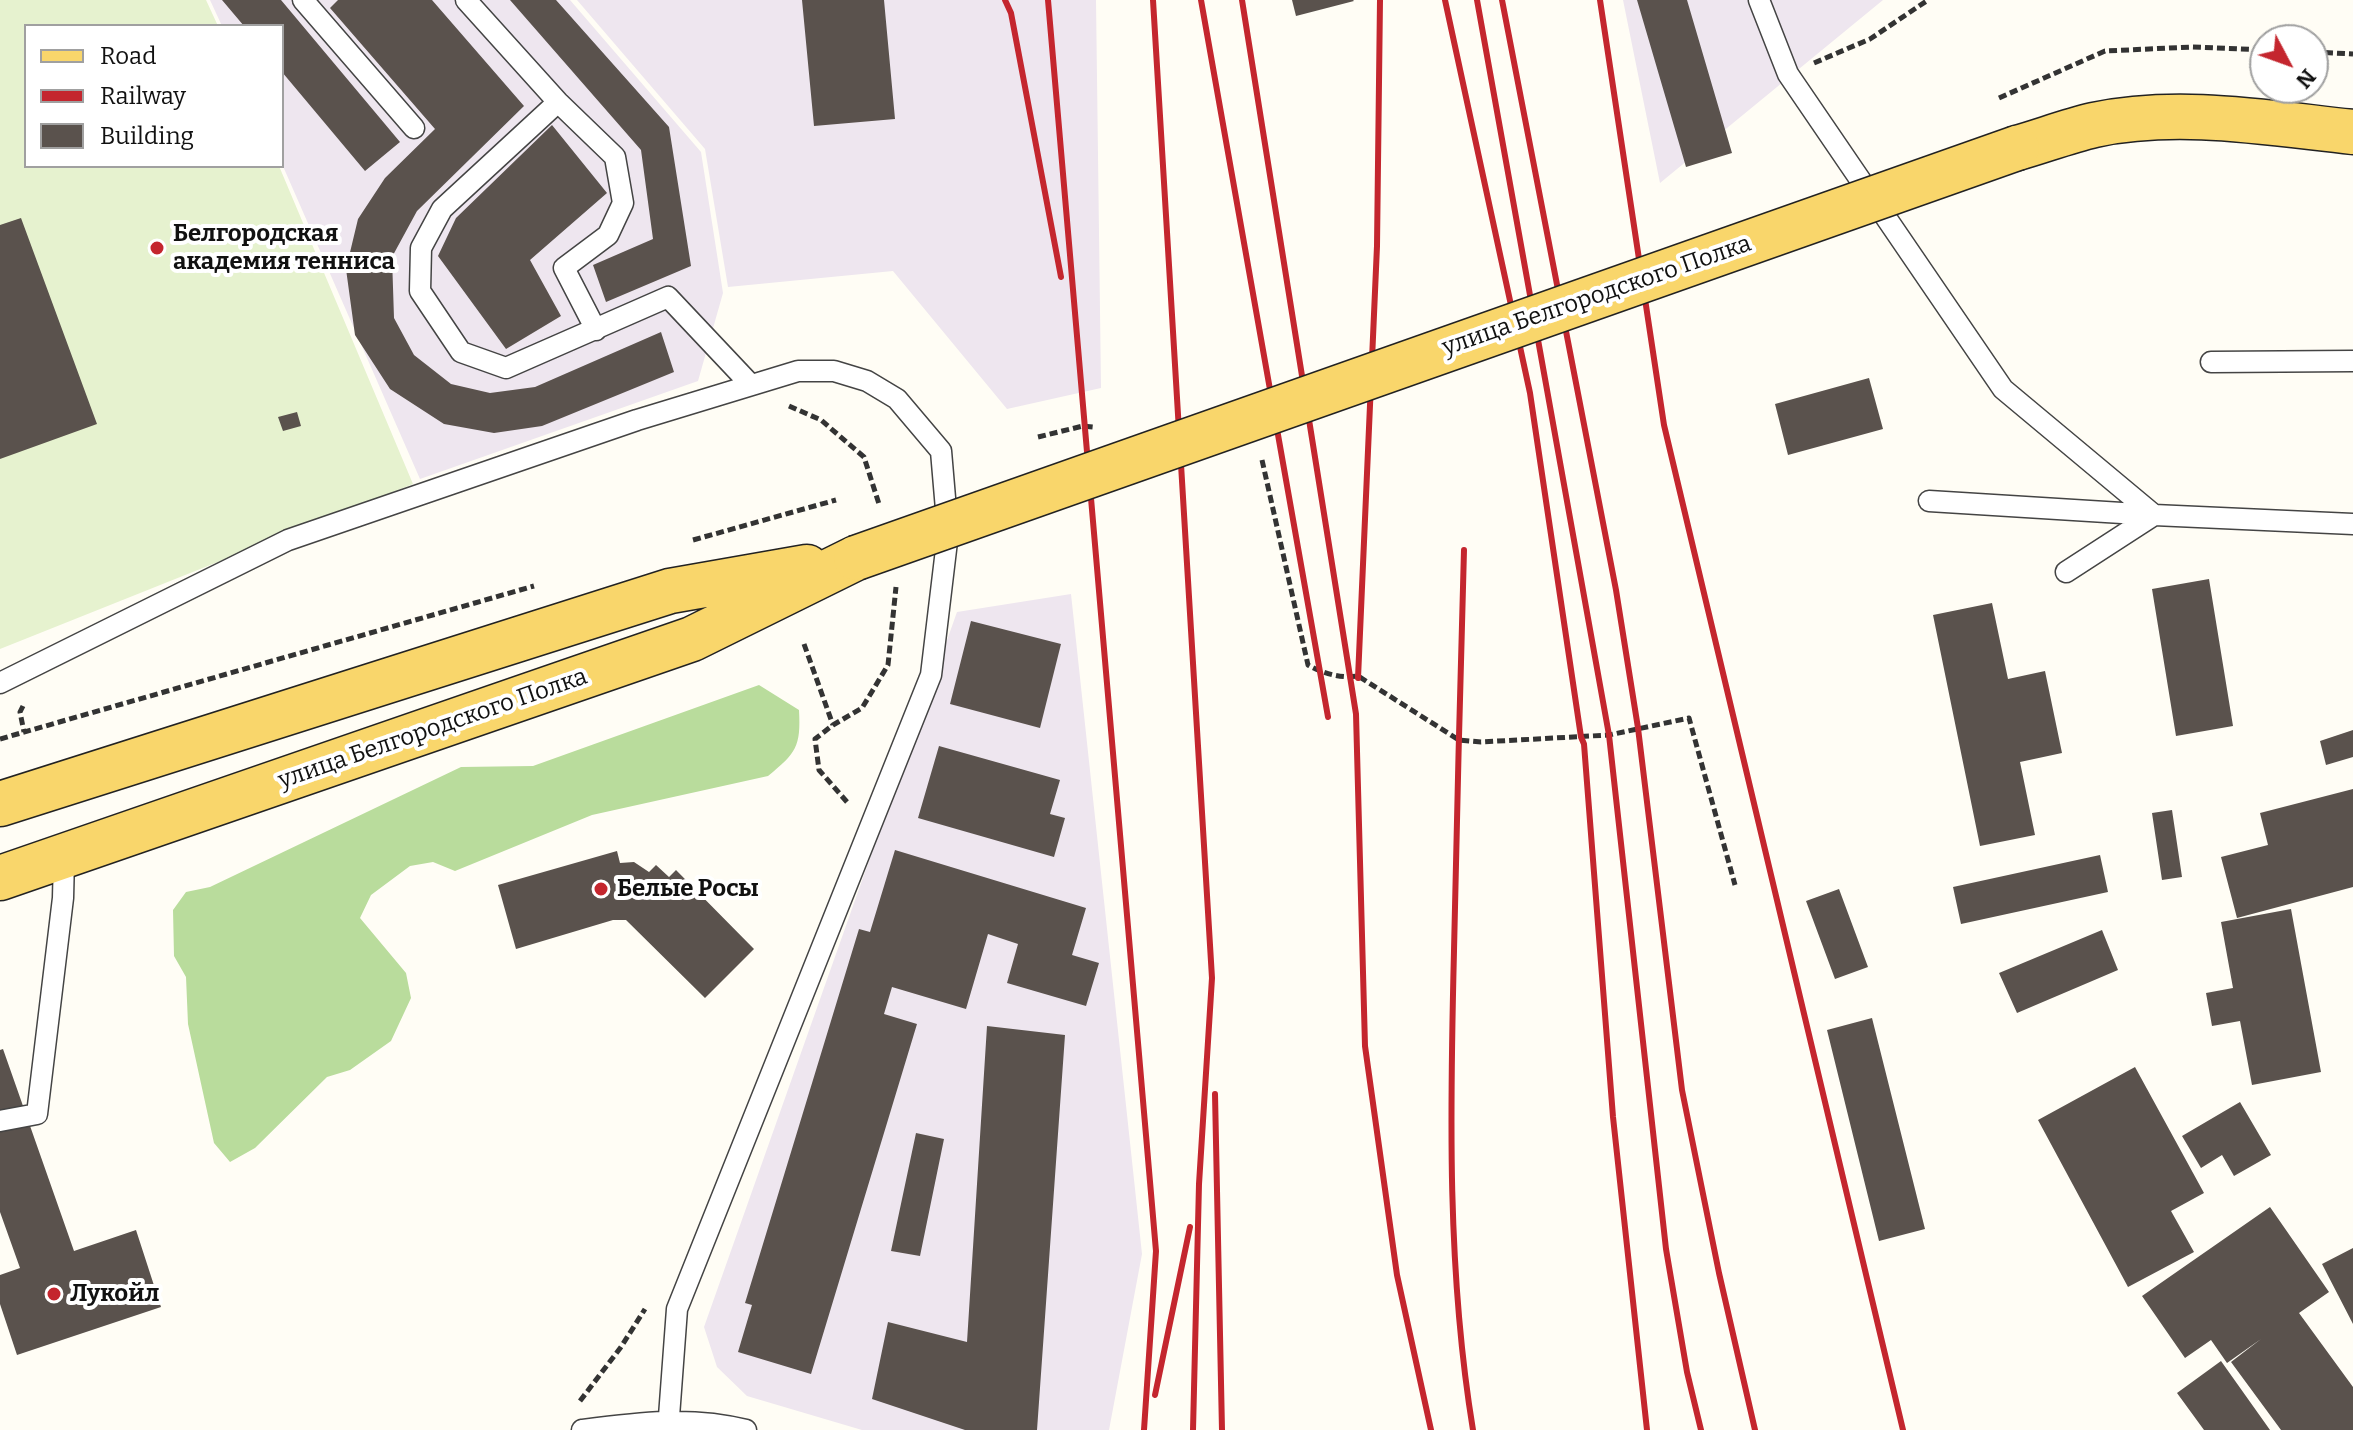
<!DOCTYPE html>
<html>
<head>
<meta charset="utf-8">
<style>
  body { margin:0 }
  #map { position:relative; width:2353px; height:1430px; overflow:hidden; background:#fffdf5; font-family:Bitter,serif }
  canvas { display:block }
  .legend { position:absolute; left:24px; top:24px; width:260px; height:144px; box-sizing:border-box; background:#fff; border:2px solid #a0a0a0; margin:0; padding:10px 14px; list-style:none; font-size:24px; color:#111 }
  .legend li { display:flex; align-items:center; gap:16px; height:40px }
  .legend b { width:40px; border:2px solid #a0a0a0 }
  .north { position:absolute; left:2249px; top:24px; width:80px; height:80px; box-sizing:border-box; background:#fff; border:2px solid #a0a0a0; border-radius:50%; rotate:131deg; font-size:22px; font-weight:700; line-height:32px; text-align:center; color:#111 }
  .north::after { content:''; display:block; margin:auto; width:28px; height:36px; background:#c4262e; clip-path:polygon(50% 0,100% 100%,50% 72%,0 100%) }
</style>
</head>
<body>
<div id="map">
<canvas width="2353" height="1430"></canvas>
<ul class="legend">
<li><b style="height:10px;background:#f9d66b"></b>Road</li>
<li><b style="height:10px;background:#c4262e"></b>Railway</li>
<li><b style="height:22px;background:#5a524d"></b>Building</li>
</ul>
<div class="north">N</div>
</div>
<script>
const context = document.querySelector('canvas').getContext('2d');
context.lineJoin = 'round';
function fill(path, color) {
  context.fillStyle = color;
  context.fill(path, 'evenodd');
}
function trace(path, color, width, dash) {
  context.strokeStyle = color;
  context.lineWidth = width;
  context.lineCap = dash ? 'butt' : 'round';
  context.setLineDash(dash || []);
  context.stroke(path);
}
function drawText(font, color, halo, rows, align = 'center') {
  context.font = font + ' Bitter,serif';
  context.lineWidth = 8;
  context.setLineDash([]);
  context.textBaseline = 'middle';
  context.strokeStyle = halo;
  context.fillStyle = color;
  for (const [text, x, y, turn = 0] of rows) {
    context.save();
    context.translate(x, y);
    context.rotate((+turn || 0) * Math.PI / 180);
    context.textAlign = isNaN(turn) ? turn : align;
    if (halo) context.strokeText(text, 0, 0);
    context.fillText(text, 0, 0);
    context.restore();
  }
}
const industrial = new Path2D(`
  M210,0H570L701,152L723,293L698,381L420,479L282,164V26H222Z
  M577,0H1096L1101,388L1007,409L893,271L728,287L705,149Z
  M1623,0H1883L1660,183Z
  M1071,594L1142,1254L1109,1430H862L747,1396L717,1367L704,1327L957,612Z`);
const forest = new Path2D(`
  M759,685L799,710C801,747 796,753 768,776L592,815L455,871L433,862L410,866L371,895L360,918L406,973L411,998L391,1041L350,1070L327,1077L255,1148L230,1162L214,1143L188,1024L186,977L174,956L173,910L186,892L210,887L461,767L533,766Z`);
const pitch = new Path2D(`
  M0,0H206L218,26H26V166H279L413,484L0,649Z`);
const building = new Path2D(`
  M222,0H281L400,142L365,171L282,72V26H244Z
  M338,0H432L524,106L417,211L392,257L394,318L414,355L451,384L490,393L535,387L661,332L674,372L542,426L494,433L444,424L390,389L355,335L346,269L358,219L385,178L435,129L330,8Z
  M510,0H556L669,127L691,266L606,302L593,265L653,239L641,150Z
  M802,0H884L895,119L814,126Z
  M1292,0H1353L1354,1L1296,16Z
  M1637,0H1687L1732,153L1686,167Z
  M552,125L607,193L530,260L561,316L506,349L438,256L456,218Z
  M21,218L97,424L0,459V225Z
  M1869,378L1883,429L1788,455L1775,404Z
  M297,412L301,426L283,431L278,417Z
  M2209,579L2233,726L2176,736L2152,589Z
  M1992,603L2008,679L2045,671L2062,753L2020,762L2035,835L1980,846L1933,615Z
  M971,621L1061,644L1040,728L950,704Z
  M2353,730V757L2326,765L2320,741Z
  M939,746L1060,780L1050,814L1065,818L1054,857L918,818Z
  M2353,789V887L2237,918L2221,857L2268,845L2260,813Z
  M2172,810L2182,877L2162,880L2152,813Z
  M895,850L1086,908L1072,955L1099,963L1086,1006L1007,983L1018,944L988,934L966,1009L892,987L884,1014L917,1024L811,1374L738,1352L752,1305L745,1303L859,929L870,932Z
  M617,851L620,863L634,862L649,872L656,865L669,877L676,870L754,949L705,998L626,920H613L516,949L498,885Z
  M2100,855L2108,892L1961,924L1953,887Z
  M1839,889L1868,967L1835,979L1806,901Z
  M2291,909L2321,1072L2252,1085L2240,1021L2212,1026L2206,993L2233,988L2221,922Z
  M2102,930L2118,970L2017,1013L1999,973Z
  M1872,1018L1925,1229L1879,1241L1827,1030Z
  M987,1026L1065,1035L1037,1430H965L872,1399L888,1322L967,1342Z
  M3,1049L74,1251L136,1230L161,1307L17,1355L0,1304V1275L20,1268L0,1212V1050Z
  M2135,1067L2204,1193L2171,1211L2194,1252L2128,1287L2038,1120Z
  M2240,1102L2271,1155L2234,1176L2222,1155L2201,1168L2182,1136Z
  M916,1133L944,1139L920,1256L891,1251Z
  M2270,1207L2329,1292L2299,1313L2353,1387V1430H2281L2231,1362L2261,1339L2227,1363L2211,1340L2185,1358L2142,1296Z
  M2353,1248V1324L2322,1264Z
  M2221,1361L2270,1430H2204L2177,1393Z`);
const path = new Path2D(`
  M2313,52L2353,54
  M1814,63L1870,39L1928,0
  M1999,98L2105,51L2192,47L2265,50
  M789,406L821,420L864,457L879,504
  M1038,437L1083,426L1093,427
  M1262,460L1308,665C1322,673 1342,679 1358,676L1459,740L1481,742L1609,735L1689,718L1735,885
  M693,540L836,500
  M804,644L833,725
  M23,706L20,712L24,732
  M0,739L534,586
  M847,802L819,770L815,739L833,725L862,708L888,665L896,587
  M580,1401L621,1347L645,1309`);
const service = new Path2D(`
  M303,0L414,128
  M466,0L558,102L615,157L623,203L608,235L564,268L596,330
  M1759,0L1788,74L2003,389L2154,515L2353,524
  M558,102L442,209L421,248L420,291L461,352L506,368L668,297L751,385
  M2211,362L2353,361
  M1929,501L2154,515L2066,572
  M0,683L288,540L637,420L798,371H834L867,381L897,399L941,451L948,533L931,675L677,1309L668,1430
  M0,1121L37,1114L63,898L64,858
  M582,1430C637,1423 691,1416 746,1430`);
const primary = new Path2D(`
  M2017,148C2042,141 2068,131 2094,125C2179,107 2268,123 2353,132
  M0,804L670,591L807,567
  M0,878L692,639L856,558`);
const rail = new Path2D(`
  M1005,0L1011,13L1061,277
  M1048,0L1156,1251L1144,1430
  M1153,0L1212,978L1199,1184L1193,1430
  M1201,0L1328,717
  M1242,0L1356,714L1365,1046L1397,1275L1431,1430
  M1445,0L1530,393L1581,737L1584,744L1613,1117L1647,1430
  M1477,0L1609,735L1666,1249L1687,1372L1701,1430
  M1502,0L1616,590L1638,728L1682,1090L1719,1273L1755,1430
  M1600,0L1664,425L1903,1430
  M1464,550C1460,684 1457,817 1454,951C1450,1111 1447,1272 1473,1430
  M1358,678L1377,246L1380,0
  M1215,1094L1222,1430
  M1155,1395L1190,1227`);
const primaryBridge = new Path2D(`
  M856,558L2017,148`);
const markers = [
  [157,248,8,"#c4262e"],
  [601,889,8,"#c4262e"],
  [54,1294,8,"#c4262e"]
];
const poiNames = [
  ["Белгородская",173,234],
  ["академия тенниса",173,262],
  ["Белые Росы",617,889],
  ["Лукойл",70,1294]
];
const streetNames = [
  ["улица Белгородского Полка",1597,296,-19],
  ["улица Белгородского Полка",433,729,-19]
];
fill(industrial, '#eee6ef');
fill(forest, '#b9dc9c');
fill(pitch, '#e6f2cf');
fill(building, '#5a524d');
trace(service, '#444', 23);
trace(primary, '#222', 47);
trace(path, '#333', 5, [8, 4]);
trace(service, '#fff', 20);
trace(primary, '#f9d66b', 44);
trace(rail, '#c4262e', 6);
trace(primaryBridge, '#222', 47, []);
trace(primaryBridge, '#f9d66b', 44);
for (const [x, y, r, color] of markers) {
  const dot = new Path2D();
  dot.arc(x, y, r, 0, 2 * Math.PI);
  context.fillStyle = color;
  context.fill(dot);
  trace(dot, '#fff', 3);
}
drawText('bold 24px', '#111', '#fff', poiNames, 'left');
drawText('24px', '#111', '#fff', streetNames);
</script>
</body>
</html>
